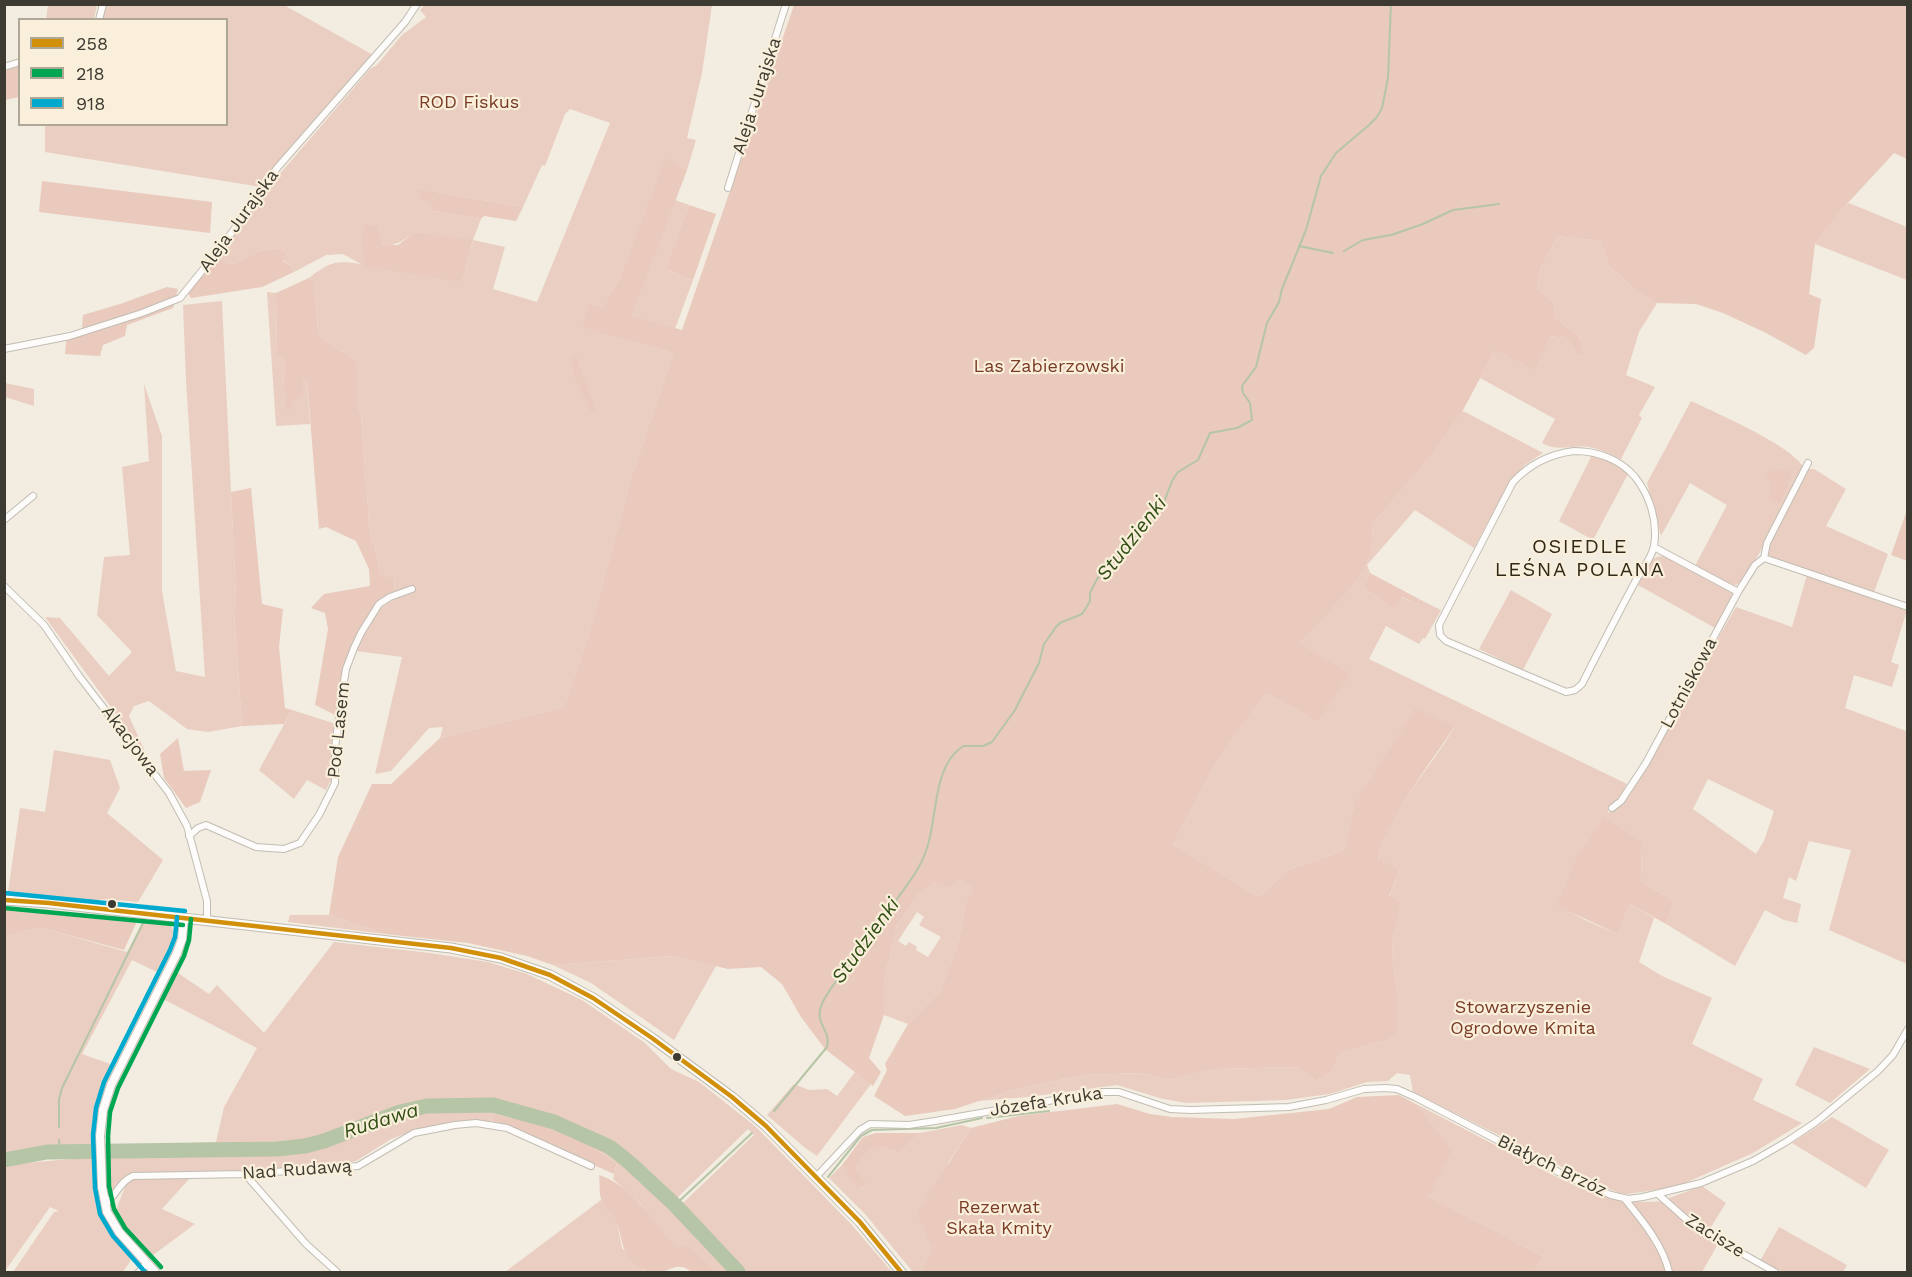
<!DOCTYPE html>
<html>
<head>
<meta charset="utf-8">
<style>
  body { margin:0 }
  #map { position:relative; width:1912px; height:1277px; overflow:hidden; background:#f2ece1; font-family:"Work Sans",sans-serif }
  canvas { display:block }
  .frame { position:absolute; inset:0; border:6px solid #3d3a31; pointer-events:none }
  .legend { position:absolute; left:18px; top:18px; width:210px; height:108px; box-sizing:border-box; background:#f9efda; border:2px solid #aea796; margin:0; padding:8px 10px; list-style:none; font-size:18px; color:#3d3a31 }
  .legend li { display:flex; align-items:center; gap:12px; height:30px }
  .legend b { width:30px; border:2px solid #aea796 }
</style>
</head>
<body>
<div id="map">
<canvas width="1912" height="1277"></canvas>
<div class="frame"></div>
<ul class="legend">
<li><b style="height:8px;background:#d2900a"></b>258</li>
<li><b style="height:8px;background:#00a651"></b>218</li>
<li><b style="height:8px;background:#00a9ce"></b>918</li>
</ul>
</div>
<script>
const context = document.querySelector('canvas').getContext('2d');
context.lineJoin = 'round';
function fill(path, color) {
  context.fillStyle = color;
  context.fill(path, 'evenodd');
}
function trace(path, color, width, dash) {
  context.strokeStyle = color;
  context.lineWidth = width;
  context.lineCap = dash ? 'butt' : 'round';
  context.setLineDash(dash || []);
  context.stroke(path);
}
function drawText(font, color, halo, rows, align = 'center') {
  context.font = font + ' "Work Sans",sans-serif';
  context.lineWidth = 4.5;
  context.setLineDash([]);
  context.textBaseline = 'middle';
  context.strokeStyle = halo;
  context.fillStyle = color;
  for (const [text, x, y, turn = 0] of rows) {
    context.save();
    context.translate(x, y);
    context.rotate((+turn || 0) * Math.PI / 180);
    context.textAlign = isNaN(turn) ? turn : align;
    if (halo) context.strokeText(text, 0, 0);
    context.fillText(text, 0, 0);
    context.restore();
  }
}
const green = new Path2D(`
  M48,5V4L97,5L94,19H46Z
  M105,5H284L373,55L281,158L261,187L45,152V125L226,124V20L101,19Z
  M425,5H712L702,73L687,138L696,140L687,170L665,160L620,277L603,307L589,303L584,328L673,353L630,481L592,623L564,707L440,738L443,727L429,728L391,771L375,774L402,657L356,651C365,630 373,608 396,599L394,578L380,576L375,547L370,534L361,415L357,406V361L321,338L318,330L314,284L309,278C329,262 336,260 361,264L343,254L326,255L294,272L290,266L283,260L287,255L281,248L260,251L231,265L218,257L260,197L370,69L377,65L402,35L426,17L420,10ZM570,109L610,123L537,302L493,289L505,247L473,240L481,219L432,211L430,202L419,189L523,207L542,165L545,166L565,114ZM415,232L473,241L462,282L362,240C390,247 392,249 415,232Z
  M675,200L689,205L665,269L693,280L675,329L632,316Z
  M1849,203L1907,227V280L1815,244L1846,205Z
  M1558,236L1600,241L1610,267L1638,292L1657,303L1639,332L1626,375L1655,387L1639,415L1642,418L1621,459C1611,454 1601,449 1589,447C1572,445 1557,452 1542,443L1555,419L1480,378L1495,350L1550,336L1566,338L1579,357L1584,349L1579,337L1555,317L1554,303L1537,288L1541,267Z
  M267,292L276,293L277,355L285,362L283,389L293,401L302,395V381L307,380L310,424L276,426Z
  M222,301L236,598L234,612L242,726L208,732L187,729L149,701L134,706L129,716L148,758L45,617L60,618L109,676L132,652L97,615L104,557L130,555L122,467L149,461L144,384L162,436V591L176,671L205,677L186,380L183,305Z
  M5,383L34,389V406L5,397Z
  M1691,401C1718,414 1786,443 1802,465L1801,472C1791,492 1752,574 1739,583C1735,586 1734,585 1730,584L1695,566L1727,505L1690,483L1661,536L1647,483Z
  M1463,411L1543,453L1525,465L1510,481L1474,548L1415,510L1367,565L1370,573L1363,587L1393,609L1401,597L1417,604L1419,599L1441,610L1425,639L1423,638L1419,644L1386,626L1369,659L1627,784L1617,801L1609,805L1608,813L1616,809L1629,794L1736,607L1792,627L1807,575L1907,610L1891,662L1899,665L1892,687L1854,675L1845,708L1906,731L1907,727V964L1829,930L1851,850L1809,841L1796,881L1789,877L1783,898L1801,904L1797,923L1784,920L1765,910L1735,966L1666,924L1674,901L1641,881L1642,843L1557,905L1587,921L1618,934L1630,904L1654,918L1639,962L1662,976L1712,998L1692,1044L1763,1079L1753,1100L1802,1123L1753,1153L1676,1187L1627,1194L1619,1193L1582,1177L1413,1092L1410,1075L1397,1073L1388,1081L1367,1082L1330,1094L1286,1100L1187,1103L1163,1099L1117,1085L1028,1097L978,1101L1012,1090L1083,1075L1142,1073L1169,1080L1214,1069L1297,1067L1316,1081L1331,1072L1340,1053L1383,1041L1397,990L1392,952L1394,931L1389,897L1400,870L1378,860C1389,809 1430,770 1455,726L1353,807L1345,850L1288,870L1259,897L1173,844L1216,763L1266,693L1318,722L1300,644C1320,616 1370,578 1373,543C1373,537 1372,531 1372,525L1434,453ZM1708,779L1774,811L1764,841L1756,854L1693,809Z
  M1592,455L1612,462L1628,474L1593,540L1559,521Z
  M1807,469H1814L1846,489L1826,526L1888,554L1874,592L1769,556L1767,551L1768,543Z
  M1663,556L1732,593L1733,596L1715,628L1638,585C1644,573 1648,556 1663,556Z
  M1511,590L1552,614L1523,670L1479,649Z
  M292,710L336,724L331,756V780L326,790L307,780L294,799L259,770Z
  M54,750L110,760L120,788L107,813L163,860L138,902L105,899L89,901L8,892L20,808L45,812Z
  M959,879L975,888L964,908L959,940L941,990L908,1024L884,1015V982L897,925L919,894L935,882ZM917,912L924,917L919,925L941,937L928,957L916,950L917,947L909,942L906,946L898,941Z
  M290,915H329L385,934L288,922Z
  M143,921L170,925C181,940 167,958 159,973L132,960L82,1054L113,1065L94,1115L91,1148L5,1157L4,935L42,928L127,952Z
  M334,942L430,953L488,962L527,974L582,1000L645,1043L671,1069L699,1082L755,1126L851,1224L892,1272H717L690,1245L676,1248L639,1202L613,1179L617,1163L575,1136L522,1120L493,1114L492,1121H465L416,1130L391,1139L356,1161L330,1165L284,1170L135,1173L125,1177L112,1192L108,1190L105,1186L107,1146L216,1142L224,1107L257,1048L161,998L175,971L209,994L217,985L264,1033ZM748,1129L754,1135L682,1204L676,1199Z
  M673,956L716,966L674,1040L591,983L553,965Z
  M1814,1047L1870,1069L1830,1103L1795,1085Z
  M855,1072L871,1084L817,1156L804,1147L767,1115L794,1084L809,1090L827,1089L837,1096Z
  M1414,1103C1447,1120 1480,1137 1512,1154C1561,1179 1607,1208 1663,1201L1689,1223L1718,1244L1702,1272H1534L1543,1256L1428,1196Z
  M1832,1117L1889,1150L1866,1188L1792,1143Z
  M962,1125L971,1128L948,1163L932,1247L921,1272H913L865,1214L829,1178L842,1165L860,1189L868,1184L855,1167L869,1148L881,1147L900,1153L920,1133Z
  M92,1157L100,1214L131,1260L123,1272H13L54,1212L59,1211L50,1207L5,1271V1165Z
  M191,1177L162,1209L195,1224L149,1258L120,1222L116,1211C117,1208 126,1183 128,1182C130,1180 135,1179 137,1178Z
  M1702,1186L1726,1203L1709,1230L1673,1205L1669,1198Z
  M601,1200L612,1211L617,1222L622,1248L646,1272H505Z
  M1779,1227L1847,1265L1843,1272H1783L1760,1261Z`);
const forest = new Path2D(`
  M794,5H1907V159L1894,153L1846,205L1815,244L1809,294L1821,299L1814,348L1806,355L1766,333L1723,313L1696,304L1657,303L1638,292L1610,267L1600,241L1558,236L1541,267L1537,288L1554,303L1555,317L1579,337L1584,349L1579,357L1566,338L1550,336L1535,369L1495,350L1461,414L1434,453L1372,525C1372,531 1373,537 1373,543C1370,578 1321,616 1300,644L1350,674L1318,722L1266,693L1216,763L1173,844L1259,897L1288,870L1345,850L1353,807L1415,709L1455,726C1430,764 1388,816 1378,859L1400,870L1389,896L1400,903L1394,931L1392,952L1397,990V1034L1383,1041L1340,1053L1331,1072L1316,1081L1297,1067L1214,1069L1169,1080L1142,1073L1083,1075L1012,1090L955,1109L905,1116L874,1096L887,1070L885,1064L908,1024L941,990L959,940L964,908L974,888L959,879L950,887L935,882L919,894L897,925L884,982V1015L869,1058L881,1072L873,1086L825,1049L801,1017L782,984L761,967L728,969L673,956L553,965L527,956L468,943L385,934L329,915L338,857L372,784H391L440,738L564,707L592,623L630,481L673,353L583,328L589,303L603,307L620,277L665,159L687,170L632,316L682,330Z
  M19,65V97L5,100V71Z
  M42,181L212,202L210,233L39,212Z
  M419,189L523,207L516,221L484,216L481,219L432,211L430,202L420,198Z
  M689,205L716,214L693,280L665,269Z
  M364,224L377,227L382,245H398L415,232L473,240L462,282L364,266L362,240Z
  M281,248L287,255L283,261L290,266L294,272L262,287L191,298L188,293L218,257L231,265L260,251Z
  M309,278L314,283L318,330L321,338L357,361V406L361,415L370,534L375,547L380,575L394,578L395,593L377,602L349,655L337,716L315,705L328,629L325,613L311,608L324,594L370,586L369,569L356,541L326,527L319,529L307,380L302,381L303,395L293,401L288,410L285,407L287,394L283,389L285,362L277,355L276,293Z
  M167,287L178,289L173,308L127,325L125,336L103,345L100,356L65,354L67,334L82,329L83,315L120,304Z
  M570,357H576L596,410L591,412L574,375Z
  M1772,469L1790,471L1791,475L1780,503L1770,499V479L1765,475Z
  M251,488L262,604L283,609L279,647L285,708L292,710L284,724L242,726L234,612L236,598L231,492Z
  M1907,510H1908L1907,561L1891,555Z
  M1370,573L1419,599L1417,604L1402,597L1393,609L1363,587Z
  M178,738L184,771L211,770L200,802L186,808L164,778L160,754Z
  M1604,818L1642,842L1641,881L1674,901L1666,924L1630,904L1618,934L1557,906L1578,856Z
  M5,909L49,912L137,921L124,950L42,928L5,935Z
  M1399,1095L1414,1103L1452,1150L1428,1196L1543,1256L1534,1272H921L932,1247L917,1213L971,1128L1018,1116L1117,1104L1150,1114L1172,1117L1234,1119L1329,1109L1357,1097Z
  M493,1114L522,1120L575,1136L617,1163L614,1174L510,1127L492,1121Z
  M876,1133H920L900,1153L881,1147L869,1149L855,1167L868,1184L859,1189L842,1165L863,1137Z
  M599,1175C633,1186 653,1221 676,1247L690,1245L717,1272H692C681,1263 674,1267 663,1272C658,1274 651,1272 646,1272L645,1270C621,1258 624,1244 617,1223C614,1213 605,1208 601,1199C599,1192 600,1182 599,1175Z`);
const stream = new Path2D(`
  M1299,246L1333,253
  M1344,251L1363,240L1391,235L1423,224L1453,210L1499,204
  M774,1111L827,1047C832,1030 813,1024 822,1004C826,994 833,986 839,977C857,950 877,925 897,899C909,882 921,868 927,848C938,816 932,767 963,746H983L992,742L1015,710L1039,663L1044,644L1056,627L1060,623L1082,614L1086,608L1090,601V593L1097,579L1144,528L1157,510L1163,505L1172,481L1178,472L1198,460L1210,433L1237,428L1252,420L1250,403L1243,393L1242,386L1256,367L1267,323L1279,302L1282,289L1306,230L1321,176L1336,153L1369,125L1377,117L1382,108L1388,78L1391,4
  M987,1118L1049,1111
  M59,1127V1099L62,1088L144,921
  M59,1140L60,1152
  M828,1177L861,1136L872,1130L936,1128L982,1118
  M675,1205L752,1133`);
const river = new Path2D(`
  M4,1160L47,1152L277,1149L305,1146L324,1141L400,1112L427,1106L493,1105L554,1122L610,1147L630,1163L675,1205L738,1272`);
const minor = new Path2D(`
  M99,20L103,4
  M4,67L20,62
  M728,188L786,4
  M4,349L70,336L142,313L180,298L223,245L277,168L405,22L417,4
  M1574,451C1597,451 1620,459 1635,477C1650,496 1658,521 1654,546C1652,558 1641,571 1635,582C1617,616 1599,650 1582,684L1575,690L1566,692L1446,641L1440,635L1439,625L1513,482C1530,464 1549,454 1574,451Z
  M4,520L33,496
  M1654,547L1738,592
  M1764,558L1767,543L1808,463
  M4,586L44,625L79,676L169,793L187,826L207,901V920
  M1612,808L1621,801L1646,763L1738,592L1755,565L1764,558L1908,607
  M189,836L198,828L206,825L256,847L284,849L300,843L319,815L335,783V748L342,694L346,669L354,648L361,633L379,604L390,597L412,589
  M245,1174L306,1244L337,1272
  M816,1177L860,1130L870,1124L909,1125L935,1121L1099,1092H1119L1170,1109L1191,1110L1289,1107L1326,1100L1364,1089L1385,1088L1397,1089L1415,1097L1570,1178L1611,1195L1628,1199L1643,1197L1701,1183L1753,1161L1786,1142L1816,1122L1878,1071L1893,1055L1908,1029
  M1659,1195L1686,1219L1706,1233L1775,1272
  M1624,1198C1642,1220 1663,1245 1669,1272
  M105,1204C116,1196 120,1181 133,1176L245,1174L358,1166L414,1133L455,1125L476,1123L507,1128L591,1166
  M139,1272L146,1264`);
const tertiary = new Path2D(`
  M155,1272L119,1232L107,1212L102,1187L100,1136L103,1110L111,1085L177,953L182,939L184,918`);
const secondary = new Path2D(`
  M4,900L49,903L451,948L501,958L550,975L593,998L652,1038L732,1097L766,1126L860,1222L901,1272`);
const bus1 = new Path2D(`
  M4,900L49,903L451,948L501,958L550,975L593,998L652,1038L732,1097L766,1126L860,1222L901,1272`);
const bus2 = new Path2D(`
  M4,908L183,925
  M161,1267L125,1228L114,1209L109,1186L108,1136L110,1112L118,1088L184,956L189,940L191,919`);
const bus3 = new Path2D(`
  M5,893L185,911
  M145,1272L113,1236L100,1214L95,1188L93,1135L96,1108L104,1082L170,950L175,937L177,917`);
const markers = [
  [112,904,5,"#3d3a31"],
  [677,1057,5,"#3d3a31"]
];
const streetNames = [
  ["Aleja Jurajska",757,96,-72],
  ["Aleja Jurajska",239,221,-54],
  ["Lotniskowa",1689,683,-62],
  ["Pod Lasem",339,730,-84],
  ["Akacjowa",130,741,53],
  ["Józefa Kruka",1046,1102,-9],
  ["Białych Brzóz",1552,1166,26],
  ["Nad Rudawą",297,1170,-4],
  ["Zacisze",1715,1236,32]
];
const parkNames = [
  ["ROD Fiskus",469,103],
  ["Las Zabierzowski",1049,367],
  ["Stowarzyszenie",1523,1008],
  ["Ogrodowe Kmita",1523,1029],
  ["Rezerwat",999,1208],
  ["Skała Kmity",999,1229]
];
const waterNames = [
  ["Studzienki",1132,539,-52],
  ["Studzienki",866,941,-54],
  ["Rudawa",381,1121,-17]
];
const neighbourhoodNames = [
  ["OSIEDLE",1580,547],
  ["LEŚNA POLANA",1580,570]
];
fill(green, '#eacec1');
fill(forest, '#e9cabd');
trace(stream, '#b6c5a6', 2);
trace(river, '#b6c5a6', 15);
trace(minor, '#c2bdb4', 8);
trace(tertiary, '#c2bdb4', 10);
trace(secondary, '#c2bdb4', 11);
trace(minor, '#fdfcfa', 6);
trace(tertiary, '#fdfcfa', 8);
trace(secondary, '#fdfcfa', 9);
trace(bus1, '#d2900a', 4.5);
trace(bus2, '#00a651', 4.5);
trace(bus3, '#00a9ce', 4.5);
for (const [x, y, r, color] of markers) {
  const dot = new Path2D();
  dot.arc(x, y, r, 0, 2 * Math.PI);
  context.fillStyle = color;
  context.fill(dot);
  trace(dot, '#f9efda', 2);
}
drawText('18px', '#3d3a31', '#f9efda', streetNames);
drawText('18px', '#793b26', '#f9efda', parkNames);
drawText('italic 20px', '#314f14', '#f9efda', waterNames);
context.letterSpacing = '1.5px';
drawText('20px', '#302818', '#f9efda', neighbourhoodNames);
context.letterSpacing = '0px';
</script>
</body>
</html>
